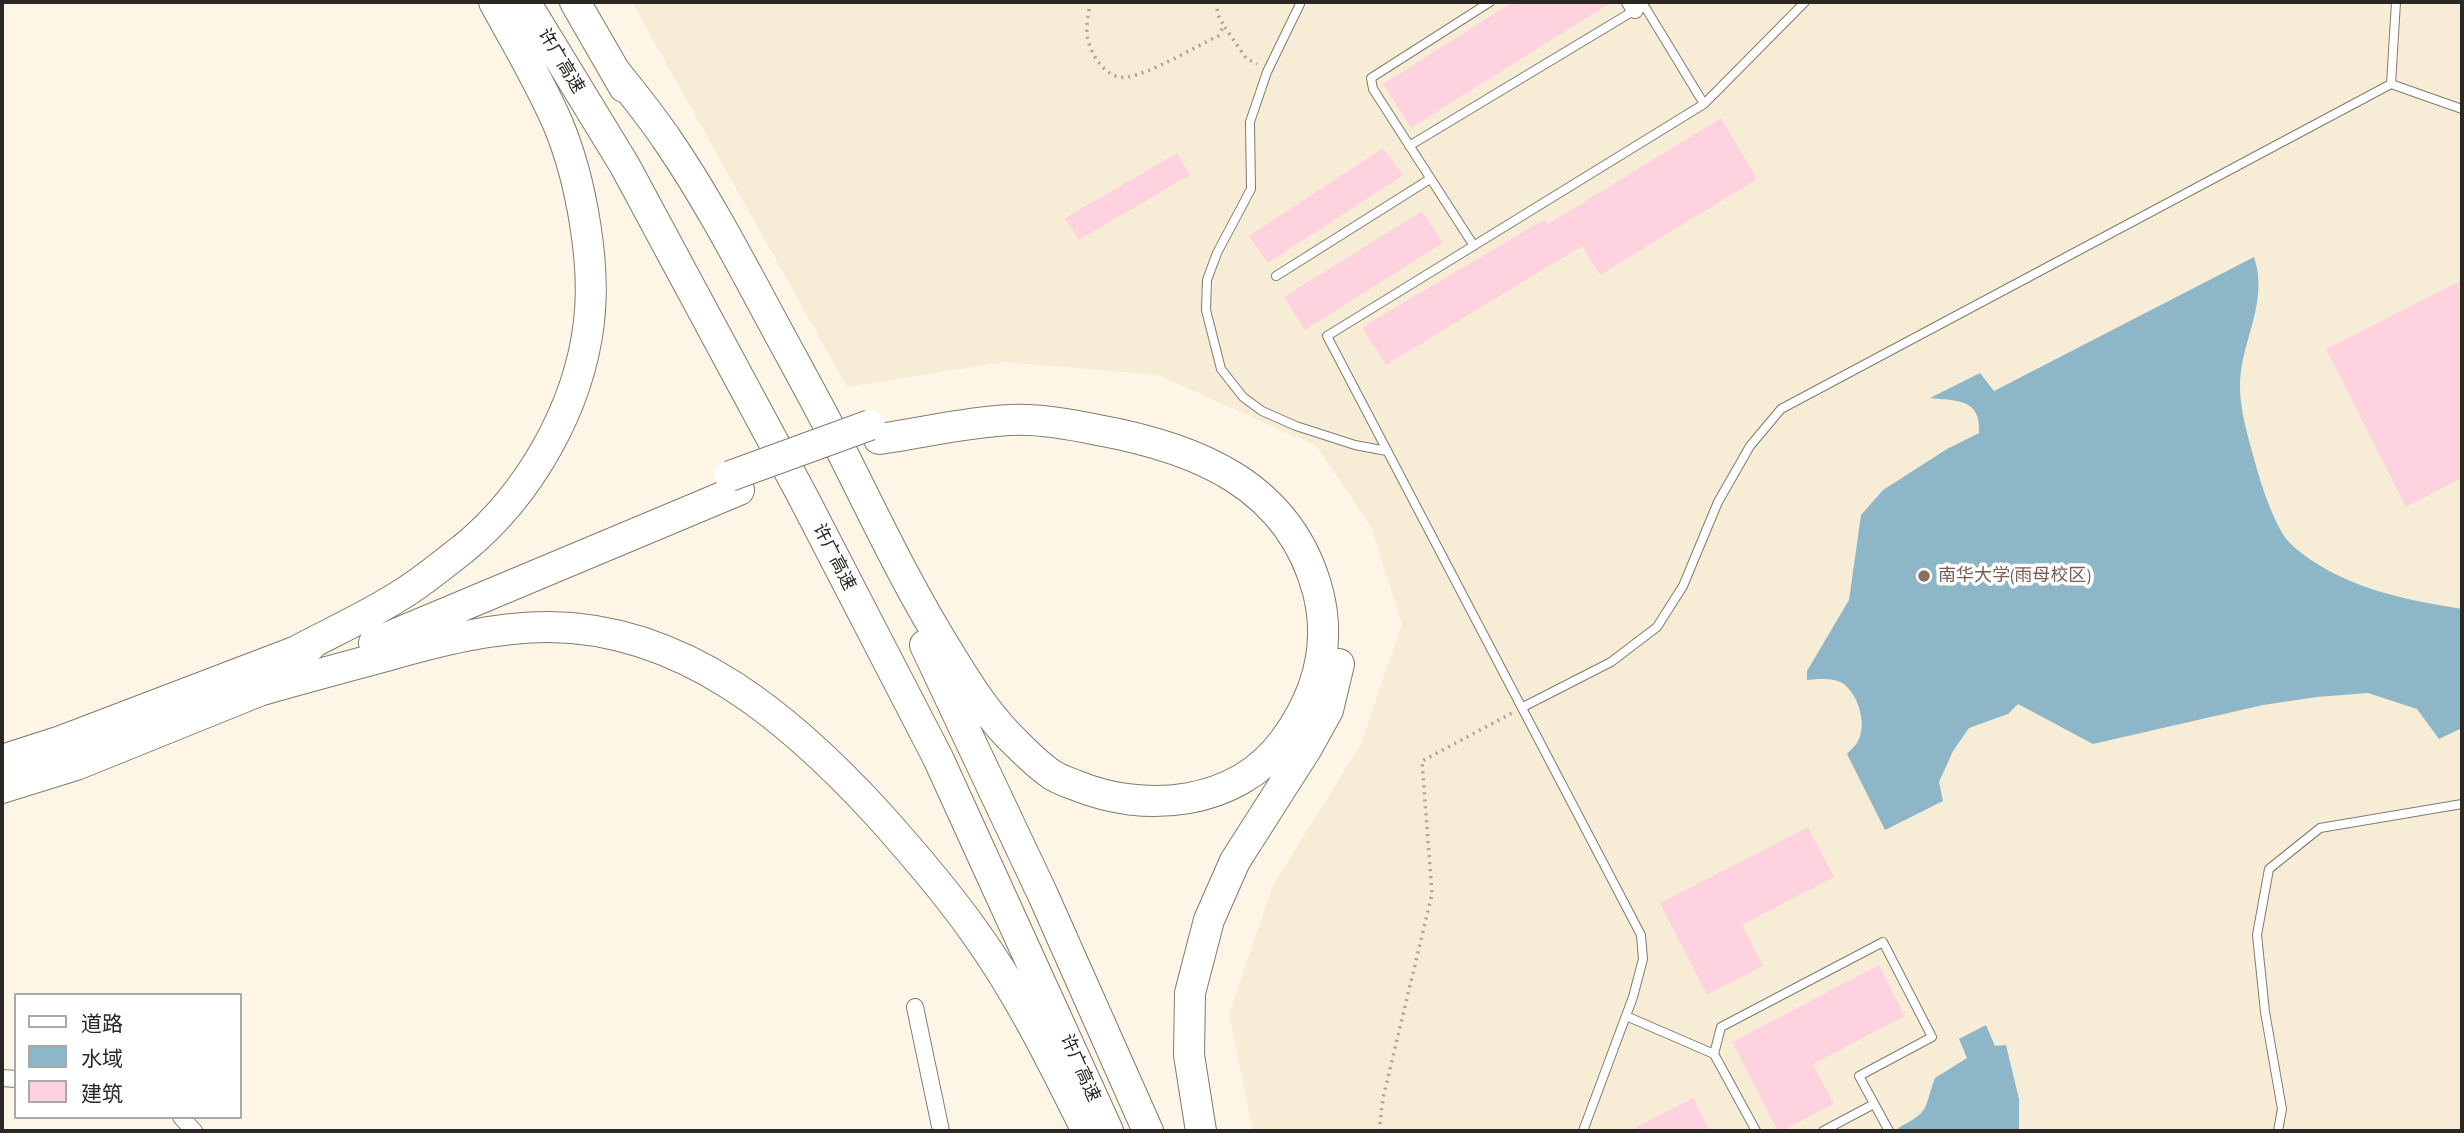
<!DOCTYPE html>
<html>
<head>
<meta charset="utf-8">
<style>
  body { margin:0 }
  #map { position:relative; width:2464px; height:1133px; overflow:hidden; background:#fdf6e7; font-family:"PT Sans Narrow","Noto Sans SC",sans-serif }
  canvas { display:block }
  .frame { position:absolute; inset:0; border:4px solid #2b2823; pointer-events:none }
  .legend { position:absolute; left:14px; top:993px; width:228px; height:126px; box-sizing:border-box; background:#fff; border:2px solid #aaa9a7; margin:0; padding:9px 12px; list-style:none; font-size:21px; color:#2b2823 }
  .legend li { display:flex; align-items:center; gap:14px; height:35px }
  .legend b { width:35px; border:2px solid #aaa9a7 }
</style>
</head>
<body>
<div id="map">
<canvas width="2464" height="1133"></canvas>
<div class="frame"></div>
<ul class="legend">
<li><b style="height:9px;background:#fff"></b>道路</li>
<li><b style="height:19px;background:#8db7c8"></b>水域</li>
<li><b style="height:19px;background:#fed3df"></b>建筑</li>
</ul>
</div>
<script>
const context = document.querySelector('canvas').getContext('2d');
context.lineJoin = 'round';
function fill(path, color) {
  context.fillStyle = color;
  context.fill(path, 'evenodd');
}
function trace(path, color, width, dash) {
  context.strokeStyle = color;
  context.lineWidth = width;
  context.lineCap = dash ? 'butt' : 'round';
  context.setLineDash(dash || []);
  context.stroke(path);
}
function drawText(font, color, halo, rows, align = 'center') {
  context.font = font + ' "PT Sans Narrow","Noto Sans SC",sans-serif';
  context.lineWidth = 7;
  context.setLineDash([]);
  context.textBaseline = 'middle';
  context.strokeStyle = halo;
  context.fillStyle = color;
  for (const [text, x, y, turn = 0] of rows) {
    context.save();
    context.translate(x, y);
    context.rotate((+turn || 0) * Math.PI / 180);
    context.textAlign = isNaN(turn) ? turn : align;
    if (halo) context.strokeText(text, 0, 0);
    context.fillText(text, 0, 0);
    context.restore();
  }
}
const built = new Path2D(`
  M632,2H2462V1131H1253L1229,1014L1273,885L1361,744L1402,624L1371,527L1316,446L1158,375L1004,362L847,387Z`);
const water = new Path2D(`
  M2254,257C2269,301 2242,339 2240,382C2239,410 2249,439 2256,466C2262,487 2270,511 2281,531C2287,543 2300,552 2311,560C2358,591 2408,600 2462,609V728L2439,739L2417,709L2368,693L2317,697L2263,705L2093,744L2018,704L2008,714L1969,728L1953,751L1939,782L1943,801L1885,830L1847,754C1850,750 1856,746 1858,741C1867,725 1859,697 1845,685C1835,677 1819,679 1807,680V671L1849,600L1861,515L1883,490L1947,449L1979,433C1981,398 1957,401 1930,398L1980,373L1994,391Z
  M1986,1025L1995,1046L2006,1045L2019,1099V1130L1900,1131L1898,1128C1931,1111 1923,1110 1935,1078L1967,1058L1959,1039Z`);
const building = new Path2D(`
  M1513,2H1612L1411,128L1383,84Z
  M1721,118L1757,179L1600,275L1582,246L1386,365L1362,327L1545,219L1548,224Z
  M1383,148L1403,175L1268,263L1249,236Z
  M1177,153L1190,175L1079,240L1065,218Z
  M1422,211L1443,243L1305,330L1284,297Z
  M2462,280V478L2406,507L2326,349Z
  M1808,827L1834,877L1742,925L1763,966L1707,995L1660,903Z
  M1879,965L1905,1016L1813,1064L1834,1104L1782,1131H1778L1732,1042Z
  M1693,1098L1710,1131H1629Z`);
const path = new Path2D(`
  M1090,2C1089,13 1086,23 1087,34C1089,53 1106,81 1128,77C1151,73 1195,47 1218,36L1224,26L1246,58L1257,64
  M1216,2L1218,15L1224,26
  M1379,1131L1383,1098L1432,894L1422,761L1512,713`);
const service = new Path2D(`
  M1301,2L1267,72L1250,122L1251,189L1217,253L1207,280L1206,310L1221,369L1243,397L1262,411L1296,426L1355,445L1387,451
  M1642,2L1704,104
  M2396,2L2391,84L2462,109
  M1409,146L1635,10
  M1474,246L1373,89L1371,78L1490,2
  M1276,276L1430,179
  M1523,707L1611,662L1657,627L1683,586L1718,502L1750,446L1781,409L2391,84
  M1626,1016L1714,1054L1756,1131
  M1714,1054L1721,1027L1883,942L1932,1037L1859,1076L1889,1131
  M1583,1131L1633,997L1643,959L1641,935L1327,336L1704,104L1805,2
  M1823,1131L1874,1104
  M2278,1131L2282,1109L2265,1012L2257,935L2269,869L2320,828L2462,804`);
const minor = new Path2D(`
  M1630,2L1635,10
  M915,1007L941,1131
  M2,1078L16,1079
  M181,1117L194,1131`);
const motorway = new Path2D(`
  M525,2L625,166L802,495L938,758L1108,1131
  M575,2L624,87
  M615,71C633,94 652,117 668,141C703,192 733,248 762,302C787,349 813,395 837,442C873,513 907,586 949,653C969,686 990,719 1018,745C1028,755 1039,766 1051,774C1058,779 1067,782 1075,785C1145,814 1236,806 1284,741C1317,696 1332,647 1318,592C1290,485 1197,448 1098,430C1070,424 1038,418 1010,420C966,422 922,433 879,439
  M374,643L739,490
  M925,645L1043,895L1148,1131
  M291,654C326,635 364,618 399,596C421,583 442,565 463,549C529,495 579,408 589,322C596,263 581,179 558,124C540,82 516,42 494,2
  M262,690C304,678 345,667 386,656C439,641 493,627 549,627C685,628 792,720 879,815C912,852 945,890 974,931C1019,993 1053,1063 1087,1131
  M2,760L61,741L310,646
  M2,788L76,765L279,683
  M1201,1131L1189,1055L1190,993L1209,920L1235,861L1307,748L1328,710L1339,664`);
const motorwayBridge = new Path2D(`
  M730,476L870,425`);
const markers = [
  [1924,576,7,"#8d6e63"]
];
const streetNames = [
  ["许广高速",561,61,59],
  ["许广高速",834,557,63],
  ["许广高速",1080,1068,66]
];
const educationNames = [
  ["南华大学(雨母校区)",1938,576]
];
fill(built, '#f7edd6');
fill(water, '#8db7c8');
fill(building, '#fed3df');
trace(service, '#817b6d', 10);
trace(minor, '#817b6d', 18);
trace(motorway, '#817b6d', 32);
trace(path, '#a9a398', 3.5, [2, 5]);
trace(service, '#fff', 8);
trace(minor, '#fff', 16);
trace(motorway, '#fff', 30);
trace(motorwayBridge, '#817b6d', 32, []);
trace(motorwayBridge, '#fff', 30);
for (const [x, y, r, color] of markers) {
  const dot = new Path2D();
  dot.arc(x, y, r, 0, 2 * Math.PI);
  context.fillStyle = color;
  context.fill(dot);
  trace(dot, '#fff', 2.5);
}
drawText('18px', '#2b2823', '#fff', streetNames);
drawText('18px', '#785e54', '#fff', educationNames, 'left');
</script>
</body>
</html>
